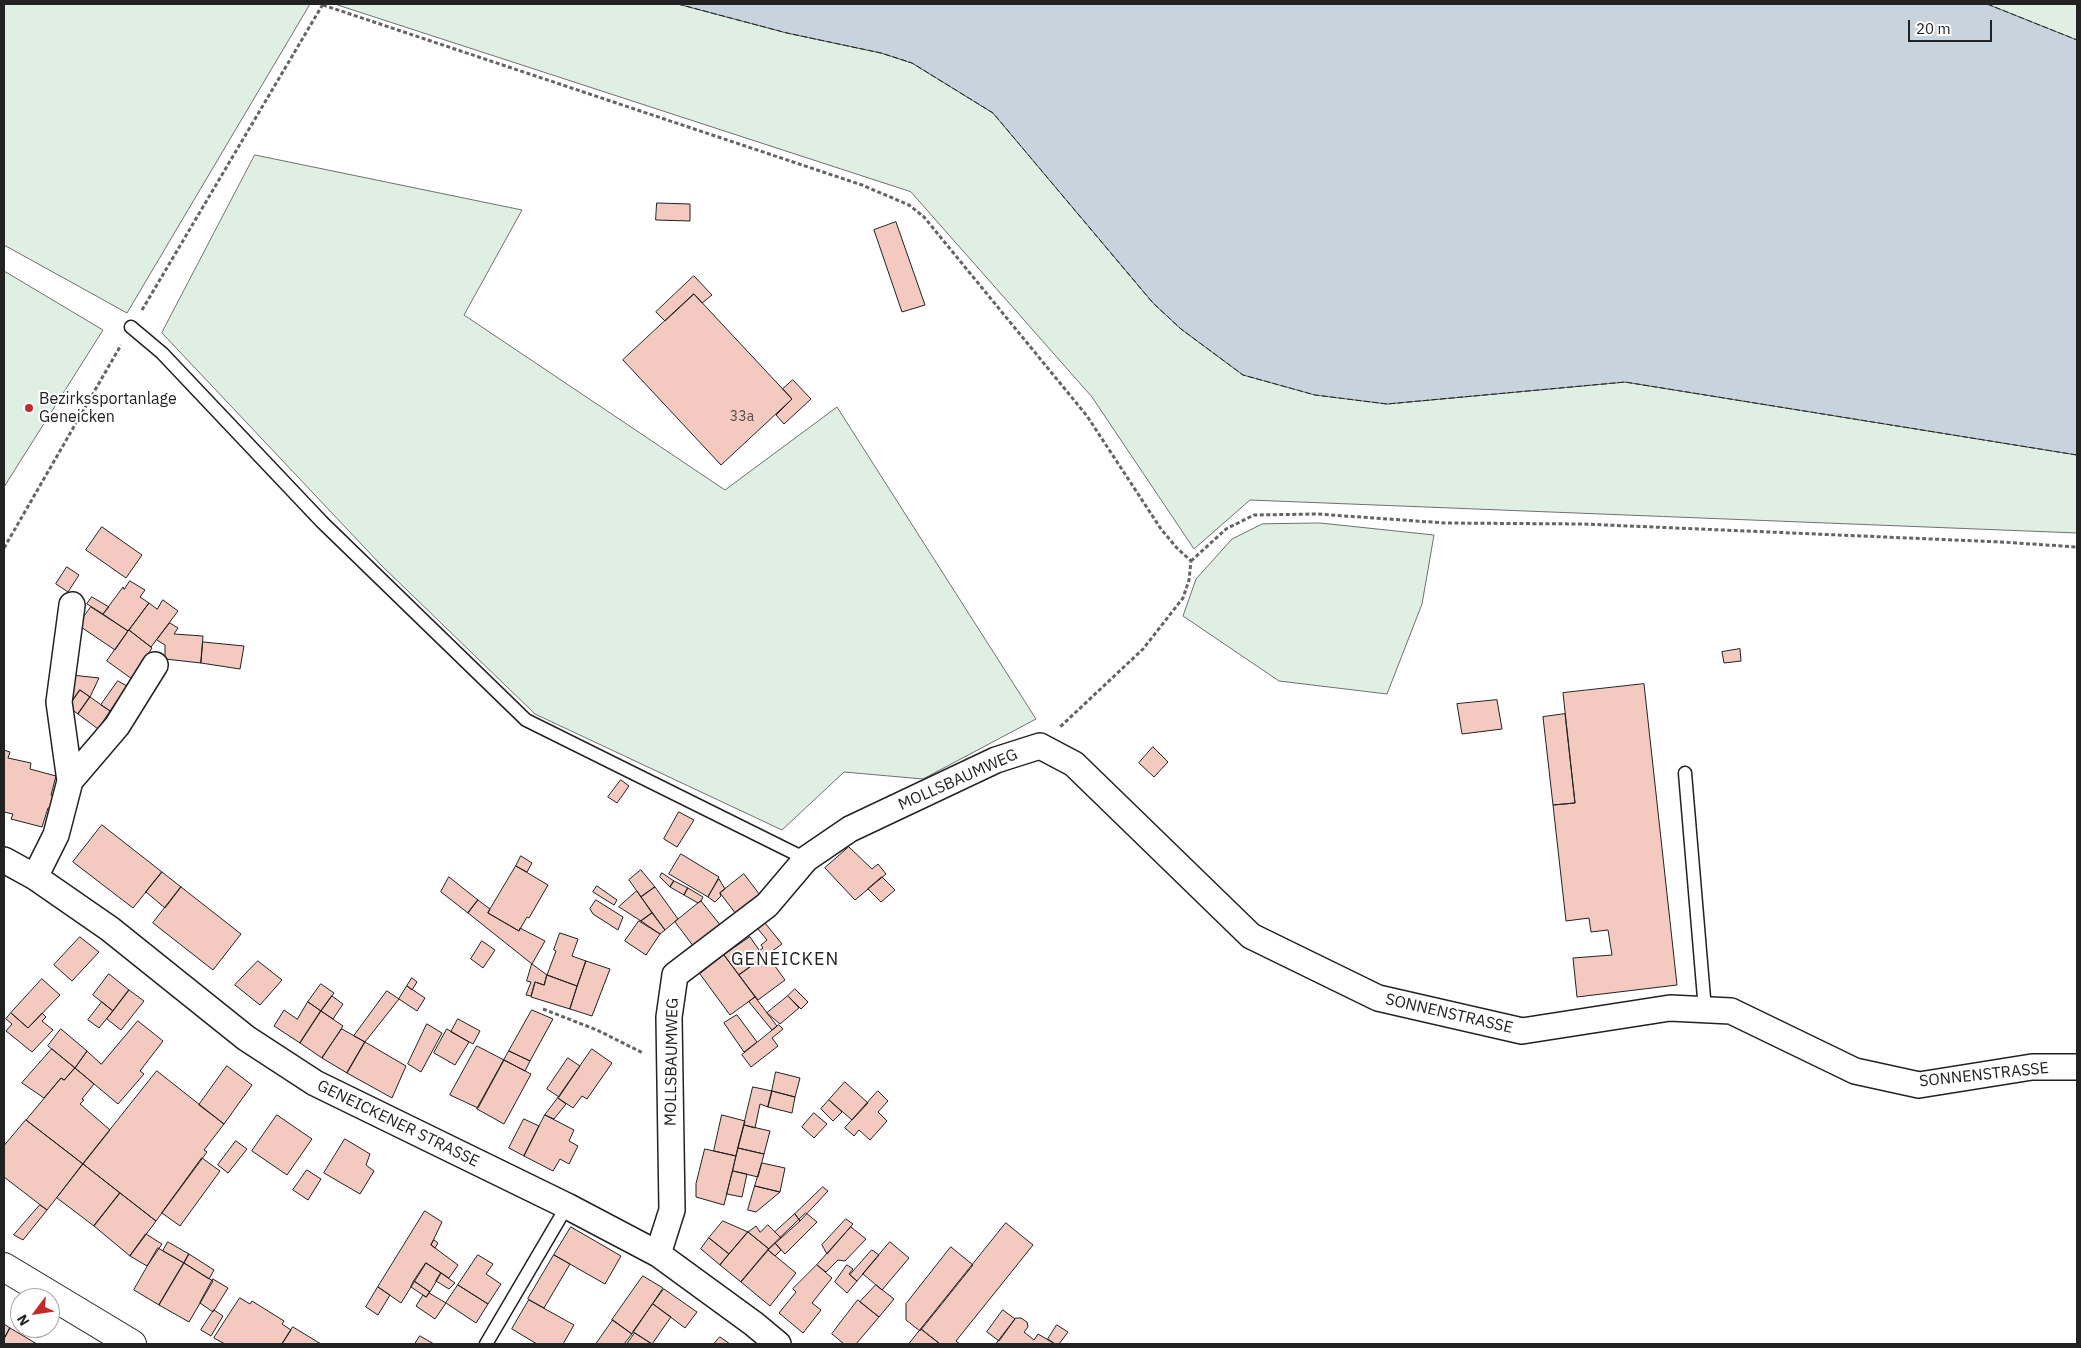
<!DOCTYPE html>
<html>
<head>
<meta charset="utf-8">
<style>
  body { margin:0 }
  #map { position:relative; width:2081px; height:1348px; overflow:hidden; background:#fff; font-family:"IBM Plex Sans",sans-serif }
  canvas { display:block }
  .frame { position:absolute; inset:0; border:5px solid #222; pointer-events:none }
  .north { position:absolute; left:10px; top:1288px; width:50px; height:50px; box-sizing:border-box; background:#fff; border:1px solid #a7a7a7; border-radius:50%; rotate:239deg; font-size:14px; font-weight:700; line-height:20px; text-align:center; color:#222 }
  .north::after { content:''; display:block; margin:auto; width:18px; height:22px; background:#c62828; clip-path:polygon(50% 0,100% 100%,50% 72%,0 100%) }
  .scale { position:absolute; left:1908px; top:20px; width:84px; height:22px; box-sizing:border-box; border:2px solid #222; border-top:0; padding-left:6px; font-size:15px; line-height:18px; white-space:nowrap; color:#222; -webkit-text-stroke:4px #fff; paint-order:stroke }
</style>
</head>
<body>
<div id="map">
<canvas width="2081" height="1348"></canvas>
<div class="frame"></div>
<div class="north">N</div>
<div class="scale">20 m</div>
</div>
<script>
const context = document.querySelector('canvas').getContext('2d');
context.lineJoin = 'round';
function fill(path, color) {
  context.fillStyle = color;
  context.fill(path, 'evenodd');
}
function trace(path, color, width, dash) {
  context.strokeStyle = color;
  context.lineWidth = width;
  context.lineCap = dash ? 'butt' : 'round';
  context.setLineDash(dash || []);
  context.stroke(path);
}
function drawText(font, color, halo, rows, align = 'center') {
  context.font = font + ' "IBM Plex Sans",sans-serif';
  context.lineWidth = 4;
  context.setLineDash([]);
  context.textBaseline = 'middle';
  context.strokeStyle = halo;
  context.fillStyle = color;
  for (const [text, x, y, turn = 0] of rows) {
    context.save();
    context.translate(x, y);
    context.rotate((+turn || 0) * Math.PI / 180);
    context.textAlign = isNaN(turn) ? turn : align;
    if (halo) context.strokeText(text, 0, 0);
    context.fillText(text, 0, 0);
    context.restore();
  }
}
const green = new Path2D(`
  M4,4H310L127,313L4,245Z
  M335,4H678L787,33L881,53L912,63L993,113L1153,303L1181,329L1243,375L1387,404L1625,382L2077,455V533L1250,500L1194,549L1092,397L911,192Z
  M1987,4H2077V40Z
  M255,155L522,210L464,315L725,490L837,407L1036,719L923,779L844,772L782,830L535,714L381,565L162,333Z
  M4,271L103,330L4,487Z
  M1320,523L1434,535L1422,604L1387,694L1279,681L1183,616L1196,579L1232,539L1262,524Z`);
const water = new Path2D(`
  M678,4H1987L2077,40V455L1625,382L1387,404L1315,395L1243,375L1181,329L1153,303L993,113L912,63L881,53L787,33Z`);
const building = new Path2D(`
  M657,203L690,204V221L656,220Z
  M896,222L925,305L902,312L874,230Z
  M694,276L712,295L702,303L694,294L665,321L656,312Z
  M694,294L792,399L721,465L623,360Z
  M793,380L811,399L784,424L776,415L792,399L783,389Z
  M102,527L142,555L126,578L86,550Z
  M67,567L79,575L68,592L56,584Z
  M130,581L145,590L140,597L149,603L128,631L103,614L123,587L124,589Z
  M92,597L109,607L103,614L87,604Z
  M163,600L178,611L151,647L129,630L149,603L157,609Z
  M91,607L128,631L115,650L78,625Z
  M170,623L178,628L174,634L203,636L201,663L165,659V645L157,640Z
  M129,630L152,648L132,679L107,661Z
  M203,642L244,646L240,669L201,663Z
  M1740,649L1741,661L1724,663L1722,652Z
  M72,675L99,678L90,697L80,690L68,707Z
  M118,681L127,686L110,711L101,705Z
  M1644,684L1677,985L1577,997L1573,958L1612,955L1608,930L1591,932L1589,918L1566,921L1553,805L1575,803L1563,693Z
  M80,690L90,697L78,714L68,707Z
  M90,697L110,711L98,729L78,714Z
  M1497,700L1502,729L1462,734L1457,704Z
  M1565,714L1575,803L1553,805L1543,717Z
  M1153,747L1168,762L1154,777L1139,763Z
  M4,750L10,752L8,758L31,763L30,769L56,776L51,795L55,798L53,807L48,808L42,827L11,819L13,814L4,812Z
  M621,780L629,786L617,803L608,797Z
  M679,812L694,820L677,847L664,839Z
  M102,825L162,872L133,908L73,862Z
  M849,847L872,869L878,864L886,874L855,900L825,868Z
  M681,854L719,877L708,897L669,874Z
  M521,856L532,863L527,872L516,866Z
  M516,866L548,885L529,918L527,917L519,931L488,913Z
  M641,870L655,887L641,897L629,880Z
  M162,872L181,887L165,908L146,892Z
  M662,873L674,881L670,887L660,877Z
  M744,874L760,895L736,914L720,893Z
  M449,877L478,900L468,913L441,892Z
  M882,877L895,890L881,902L868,889Z
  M719,879L725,889L720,893L721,896L715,902L708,897Z
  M674,881L688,888L684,895L670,887Z
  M597,886L617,900L614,905L593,892Z
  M181,887L241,934L213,970L153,923Z
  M655,887L678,919L665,930L641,897Z
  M688,888L703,897L701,901L698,903L684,895Z
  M637,891L652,913L641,921L619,907Z
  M478,900L490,909L488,913L519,931L520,928L545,941L532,964L468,913Z
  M596,900L623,917L618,930L593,914L590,909Z
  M701,901L721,926L694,947L675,922Z
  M652,913L665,930L660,934L641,921Z
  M639,921L660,934L646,955L625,941Z
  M765,923L782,944L764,957L759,951L763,948L761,945L767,940L758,929Z
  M560,933L578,939L572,956L586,961L577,986L547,975L556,951L554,950Z
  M80,937L99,952L72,981L54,965Z
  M750,937L764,957L739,975L724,955Z
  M482,941L495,950L483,968L471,959Z
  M724,955L755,997L730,1015L700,974Z
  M767,955L785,980L758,1000L739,975Z
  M258,961L282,980L260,1005L235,985Z
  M586,961L610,969L592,1016L570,1009Z
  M532,964L547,975L544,985L535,982L531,996L526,995L531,982L527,981Z
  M109,974L129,990L113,1011L93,995Z
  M547,975L577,986L570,1009L531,997L535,982L544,985Z
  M412,978L417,982L412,990L407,986Z
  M42,979L60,995L28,1028L11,1013Z
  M321,984L334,993L321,1011L308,1002Z
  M407,986L425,998L417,1011L399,999Z
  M795,989L808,1002L801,1009L788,996Z
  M129,990L144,1001L121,1030L107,1019Z
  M387,991L399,999L365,1042L354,1036Z
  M332,996L343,1004L333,1019L321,1011Z
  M788,996L799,1008L780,1024L767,1013Z
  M755,997L777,1026L772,1030L749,1002Z
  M102,1002L113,1011L99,1028L88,1020Z
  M308,1002L321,1011L300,1043L274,1026L284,1010L297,1019Z
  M532,1010L553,1019L530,1061L509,1051Z
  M321,1011L343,1026L322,1058L300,1043Z
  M11,1013L28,1028L42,1013L46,1017L42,1021L53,1030L32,1052L6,1031L12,1024L6,1019Z
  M737,1015L757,1042L744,1052L724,1023Z
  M458,1019L480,1031L473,1044L451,1032Z
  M138,1021L163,1041L140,1071L144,1074L118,1104L75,1068L87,1051L101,1064Z
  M427,1024L442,1033L421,1072L408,1064Z
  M779,1025L783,1029L772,1038L778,1046L751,1067L742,1055Z
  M61,1029L87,1051L75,1068L48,1046Z
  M342,1029L365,1042L347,1073L322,1058Z
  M447,1029L469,1042L455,1065L434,1053Z
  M365,1042L406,1066L392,1098L347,1073Z
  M477,1046L504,1060L478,1108L450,1095Z
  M52,1049L75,1068L64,1080L61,1078L44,1098L22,1083Z
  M592,1049L612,1063L587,1099L582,1096L573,1108L558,1098Z
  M509,1051L530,1061L525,1071L504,1060Z
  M568,1058L580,1066L559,1097L547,1089Z
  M504,1060L531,1074L504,1124L477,1109Z
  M227,1066L252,1085L224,1124L199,1105Z
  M75,1068L94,1084L82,1099L84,1100L80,1104L110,1130L83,1164L26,1120L61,1078L64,1080Z
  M157,1071L224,1124L204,1150L207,1152L156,1221L83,1164Z
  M776,1072L800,1078L795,1097L772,1091Z
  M845,1082L868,1103L852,1120L829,1100Z
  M753,1087L772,1091L768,1107L760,1104L755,1128L744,1125Z
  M772,1091L795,1097L792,1113L768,1107Z
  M878,1091L888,1101L878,1112L887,1121L870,1140L859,1130L854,1136L845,1128Z
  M558,1098L566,1104L554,1119L545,1115Z
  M829,1100L842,1112L833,1121L821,1109Z
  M814,1113L827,1124L814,1138L802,1127Z
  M277,1115L312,1139L287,1175L252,1151Z
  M545,1115L574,1130L569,1141L578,1146L569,1164L560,1159L553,1171L524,1156Z
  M722,1115L745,1121L736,1156L714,1151Z
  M524,1119L539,1126L524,1156L509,1148Z
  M26,1120L83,1164L47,1210L4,1177V1146Z
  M744,1125L770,1131L764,1154L738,1148Z
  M345,1139L370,1154L366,1165L374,1171L360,1194L324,1173Z
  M236,1141L247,1149L228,1173L218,1165Z
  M738,1148L764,1154L758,1177L733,1171Z
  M705,1149L736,1156L724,1205L696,1197V1184Z
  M202,1158L220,1171L180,1226L162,1213Z
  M762,1163L785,1168L780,1192L755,1186Z
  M83,1164L120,1193L94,1226L57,1198Z
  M307,1170L321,1179L308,1200L293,1190Z
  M733,1171L747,1174L742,1197L727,1194Z
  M755,1186L780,1192L756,1212L748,1210Z
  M823,1187L828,1191L800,1221L795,1214Z
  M120,1193L156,1221L130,1256L94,1226Z
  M40,1205L47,1210L23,1240L14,1235Z
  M425,1211L442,1222L431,1245L458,1265L449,1278L426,1263L401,1303L378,1287Z
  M806,1213L817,1222L785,1254L775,1243Z
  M795,1214L800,1221L781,1238L775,1232Z
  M846,1219L853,1224L827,1254L822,1245Z
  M723,1221L748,1232L729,1254L709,1238Z
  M1006,1223L1033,1245L956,1341L960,1344H940L921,1329Z
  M768,1225L781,1238L769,1249L748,1232L756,1226L760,1232Z
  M571,1227L621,1256L605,1284L554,1255Z
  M851,1227L866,1239L845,1261L838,1260L826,1272L817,1265Z
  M748,1232L769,1249L741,1282L720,1265Z
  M146,1234L162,1244L147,1266L130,1256Z
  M709,1238L729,1254L720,1265L701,1249Z
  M434,1240L438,1243L435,1248L431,1245Z
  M168,1242L189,1254L184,1263L163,1251Z
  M890,1242L909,1258L882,1290L863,1274Z
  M775,1243L781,1250L775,1256L768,1250Z
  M951,1247L973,1265L920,1331L906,1320V1304Z
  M158,1248L184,1263L159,1305L134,1290Z
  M768,1250L796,1273L770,1306L741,1282Z
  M872,1250L879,1255L857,1281L850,1275Z
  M189,1254L214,1270L209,1279L184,1263Z
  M478,1255L493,1264L486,1274L501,1284L488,1304L458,1285Z
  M554,1255L570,1264L544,1308L528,1299Z
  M184,1263L213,1281L189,1322L159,1305Z
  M426,1263L441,1273L430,1292L414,1281Z
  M817,1265L832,1278L812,1303L821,1310L803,1333L779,1313L796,1292L793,1289Z
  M847,1265L853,1269L849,1274L857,1281L847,1293L835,1282Z
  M441,1273L455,1283L449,1289L436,1281Z
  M643,1276L663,1288L632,1334L612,1320Z
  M213,1279L228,1288L213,1312L200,1303Z
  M414,1281L430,1292L426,1297L411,1287Z
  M458,1285L488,1304L476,1323L446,1303Z
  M876,1285L894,1299L879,1317L860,1302Z
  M378,1287L390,1295L378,1315L366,1307Z
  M664,1289L697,1312L685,1328L653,1304Z
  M429,1293L446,1303L435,1319L416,1306L423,1295L426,1297Z
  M240,1298L250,1304L252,1301L284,1321L282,1324L291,1330L282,1344H225L214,1338Z
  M529,1300L574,1325L563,1344H537L512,1329Z
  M858,1300L879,1317L856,1344H844L832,1334Z
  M653,1304L671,1317L652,1344L633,1332Z
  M214,1310L223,1316L211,1336L201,1330Z
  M1003,1310L1015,1319L999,1341L987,1332Z
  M1016,1318H1021L1027,1322L1028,1327L1024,1332L1034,1340L1038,1334L1055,1344H996Z
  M613,1320L632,1334L624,1344H596Z
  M4,1324L10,1328L4,1339Z
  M1057,1325L1068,1332L1059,1344H1055L1048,1339Z
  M293,1327L321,1344H282Z
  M10,1328L37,1344H4V1339Z
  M921,1329L940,1344H909Z
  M635,1333L652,1344H653H627Z
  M420,1336L434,1344H415Z
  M720,1337L730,1344H714Z`);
const path = new Path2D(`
  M323,5L862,185L909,205L924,217L1087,416L1161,529L1176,547L1191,561L1189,580L1183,598L1143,649L1060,727
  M142,310L323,4
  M4,548L121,345
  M1191,561L1226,529L1254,515L1317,514L1445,523L1583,524L2001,542L2077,547
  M543,1009L597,1030L643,1053`);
const lane = new Path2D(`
  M131,327L162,353L322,522L526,720L806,859
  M1685,773L1705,1010
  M486,1344L567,1206`);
const street = new Path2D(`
  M70,781L59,702L72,605
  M4,860L35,877L110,929L246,1038L315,1083L567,1206L658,1254L754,1324L778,1344
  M35,877L56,835L70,781L117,726L155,665
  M658,1254L672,1210L669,1017L675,975L767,905L806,859L850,829L996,760L1040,746L1074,764L1251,936L1378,998L1522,1031L1670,1008L1731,1011L1855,1071L1919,1085L2032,1067H2077`);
const secondary = new Path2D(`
  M4,1267L132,1344`);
const fence = new Path2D(`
  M678,4L787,33L881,53L912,63L993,113L1153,303L1181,329L1243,375L1315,395L1387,404L1625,382L2077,455
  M1987,4L2077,40`);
const markers = [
  [29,408,5,"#c62828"]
];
const numberNames = [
  ["33a",742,417]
];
const poiNames = [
  ["Bezirkssportanlage",39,399],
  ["Geneicken",39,417]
];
const streetNames = [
  ["MOLLSBAUMWEG",958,780,-24],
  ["SONNENSTRASSE",1449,1014,13],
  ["MOLLSBAUMWEG",672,1062,-89],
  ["SONNENSTRASSE",1984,1075,-6],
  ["GENEICKENER STRASSE",398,1124,26]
];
const neighbourhoodNames = [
  ["GENEICKEN",785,960]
];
fill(green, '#e0efe3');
trace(green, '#6f6f6f', 1);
fill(water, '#c7d3dd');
trace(water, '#6f6f6f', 1);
fill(building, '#f3c9c0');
trace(building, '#222', 1);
trace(lane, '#222', 15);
trace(street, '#222', 28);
trace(secondary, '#222', 30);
trace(path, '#646464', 3, [4, 2.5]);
trace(lane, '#fff', 12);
trace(street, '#fff', 25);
trace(secondary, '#fff', 28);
trace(fence, '#222', 1, [6, 2.5]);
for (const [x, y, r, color] of markers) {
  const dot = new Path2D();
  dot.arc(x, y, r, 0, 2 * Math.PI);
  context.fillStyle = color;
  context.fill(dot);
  trace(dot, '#fff', 2);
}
drawText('14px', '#564c4a', null, numberNames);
drawText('16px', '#222', '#fff', poiNames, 'left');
drawText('16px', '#222', '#fff', streetNames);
context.letterSpacing = '1px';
drawText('18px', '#222', '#fff', neighbourhoodNames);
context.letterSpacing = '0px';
</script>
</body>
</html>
